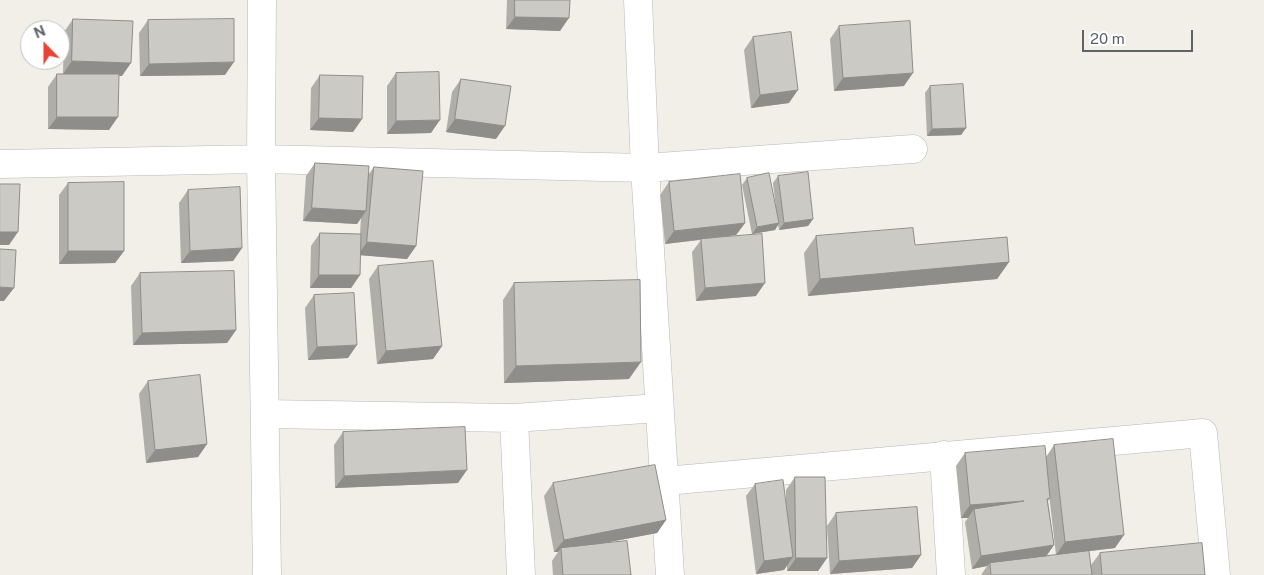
<!DOCTYPE html>
<html>
<head>
<meta charset="utf-8">
<style>
  body { margin:0 }
  #map { position:relative; width:1264px; height:575px; overflow:hidden; background:#f1efe8; font-family:"Public Sans",sans-serif }
  canvas { display:block }
  .north { position:absolute; left:20px; top:20px; width:50px; height:50px; box-sizing:border-box; background:#fff; border:1px solid #bfc1c3; border-radius:50%; rotate:338deg; font-size:14px; font-weight:700; line-height:20px; text-align:center; color:#5f6368 }
  .north::after { content:''; display:block; margin:auto; width:18px; height:22px; background:#ea4335; clip-path:polygon(50% 0,100% 100%,50% 72%,0 100%) }
  .scale { position:absolute; left:1082px; top:30px; width:111px; height:22px; box-sizing:border-box; border:2px solid #5f6368; border-top:0; padding-left:6px; font-size:15px; line-height:18px; white-space:nowrap; color:#5f6368; -webkit-text-stroke:4px #fff; paint-order:stroke }
</style>
</head>
<body>
<div id="map">
<canvas width="1264" height="575"></canvas>
<div class="north">N</div>
<div class="scale">20 m</div>
</div>
<script>
const context = document.querySelector('canvas').getContext('2d');
context.lineJoin = 'round';
function trace(path, color, width, dash) {
  context.strokeStyle = color;
  context.lineWidth = width;
  context.lineCap = dash ? 'butt' : 'round';
  context.setLineDash(dash || []);
  context.stroke(path);
}
function fill(path, color) {
  context.fillStyle = color;
  context.fill(path, 'evenodd');
}
const street = new Path2D(`
  M262,0L261,159L267,575
  M638,0L645,168L670,575
  M0,164L261,159L645,168L913,149
  M265,414L514,418L659,408
  M514,418L521,575
  M944,455L951,575
  M665,481L1203,433L1216,575`);
const wall = new Path2D(`
  M507,0H570L560,31L506,29Z
  M73,19L122,76H119L109,130L48,129V87L57,74H63L64,32Z
  M148,20L225,75L140,76L139,33Z
  M839,26L904,86L834,91L830,39Z
  M753,37L789,103L751,108L744,50Z
  M396,73L431,133L387,134V86Z
  M320,75L362,119L353,132L310,130L311,88Z
  M461,79L496,139L446,132L452,92Z
  M930,86L966,128L961,135L927,136L925,93Z
  M315,163L368,175L374,167L416,246L407,259L360,255V275L351,288H310L311,246L320,233L360,234L361,218L357,224L303,221L306,176Z
  M778,176L813,219L808,226L779,230L778,225L775,230L752,234L742,185L747,178L776,208L773,183Z
  M669,182L745,223L736,235L712,238L756,296L696,301L692,252L701,240L665,244L660,195Z
  M68,183L124,251L115,263L59,264V195Z
  M188,190L242,248L233,261L181,263L179,203Z
  M816,236L915,245L1009,262L997,279L808,296L804,253Z
  M378,266L442,346L433,359L377,364L369,279Z
  M140,273L236,330L227,343L133,345L131,286Z
  M514,283L629,379L504,383L503,300Z
  M314,295L348,358L308,360L305,308Z
  M148,381L207,444L198,457L146,463L139,394Z
  M343,432L458,483L335,488L334,445Z
  M1054,445L1115,548L1056,555L1049,494L1050,498L1048,501L1054,545L1046,556L1091,565L1100,553L1205,575H981L987,566L972,569L965,522L968,518H961L956,466L965,453L1046,457Z
  M795,477L827,558L818,571H787V565L784,570L756,574L746,496L755,484L786,503V490Z
  M553,483L666,520L657,533L599,544L631,575H553L552,561L558,552H554L544,496Z
  M836,513L921,555L912,568L830,574L827,526Z`);
const shadedWall = new Path2D(`
  M515,17L569,18L560,31L506,29Z
  M72,61L131,63L122,76L63,74Z
  M234,62L225,75L140,76L149,64Z
  M913,73L904,86L834,91L843,78Z
  M798,90L789,103L751,108L760,95Z
  M57,117H118L109,130L48,129Z
  M319,118L362,119L353,132L310,130Z
  M455,119L505,126L496,139L446,132Z
  M440,120L431,133L387,134L396,121Z
  M966,128L961,135L927,136L932,129Z
  M312,208L366,211L357,224L303,221Z
  M813,219L808,226L779,230L784,223Z
  M745,223L736,235L665,244L674,231Z
  M779,223L775,230L752,234L757,227Z
  M0,232H18L9,245H0Z
  M367,242L416,246L407,259L358,255Z
  M242,248L233,261L181,263L190,251Z
  M68,251H124L115,263L59,264Z
  M1009,262L997,279L808,296L820,279Z
  M319,275H360L351,288H310Z
  M765,283L756,296L696,301L705,288Z
  M0,287L14,288L4,301H0Z
  M236,330L227,343L133,345L142,333Z
  M357,345L348,358L308,360L317,347Z
  M442,346L433,359L377,364L386,351Z
  M641,362L629,379L504,383L516,366Z
  M207,444L198,457L146,463L155,450Z
  M467,470L458,483L335,488L344,476Z
  M1024,501L974,509L968,518H961L970,505Z
  M666,520L657,533L561,551V548L558,552H554L564,540Z
  M1124,535L1115,548L1056,555L1065,542Z
  M1054,545L1045,558L990,563L987,566L972,569L981,556Z
  M921,555L912,568L830,574L839,561Z
  M793,557L784,570L756,574L764,561Z
  M796,558H827L818,571H787Z`);
const building = new Path2D(`
  M515,0H570L569,18L515,17Z
  M73,19L133,21L131,63L72,61Z
  M234,19V62L149,64L148,20Z
  M910,21L913,73L843,78L839,26Z
  M791,32L798,90L760,95L753,37Z
  M439,72L440,120L396,121V73Z
  M57,74H119L118,117H57Z
  M320,75L363,76L362,119L319,118Z
  M461,79L511,86L505,126L455,119Z
  M963,84L966,128L932,129L930,86Z
  M315,163L369,166L366,211L312,208Z
  M374,167L423,171L416,246L367,242Z
  M808,172L813,219L784,223L778,176Z
  M769,173L779,223L757,227L747,178Z
  M740,174L745,223L674,231L669,182Z
  M124,182V251H68V183Z
  M0,184H20L18,232H0Z
  M240,187L242,248L190,251L188,190Z
  M913,228L915,245L1007,237L1009,262L820,279L816,236Z
  M320,233L361,234L360,275H319Z
  M762,234L765,283L705,288L701,239Z
  M0,249L16,250L14,288L0,287Z
  M433,261L442,346L386,351L378,266Z
  M234,271L236,330L142,333L140,273Z
  M640,280L641,362L516,366L514,283Z
  M354,293L357,345L317,347L314,295Z
  M200,375L207,444L155,450L148,381Z
  M465,427L467,470L344,476L343,432Z
  M1113,439L1124,535L1065,542L1054,445Z
  M1045,446L1050,498L1047,499L1054,545L981,556L974,509L1024,501L970,505L965,453Z
  M655,465L666,520L564,540L553,483Z
  M795,477H825L827,558H796Z
  M783,480L793,557L764,561L755,484Z
  M917,507L921,555L839,561L836,513Z
  M627,541L631,575H563L561,548Z
  M1202,543L1205,575H1102L1100,553Z
  M1089,551L1092,575H991L990,563Z`);
trace(street, '#b5b8bc', 29);
trace(street, '#fff', 28);
fill(wall, '#afaea9');
fill(shadedWall, '#8f8d8a');
fill(building, '#cccac5');
trace(building, '#8f8d8a', 1);
</script>
</body>
</html>
